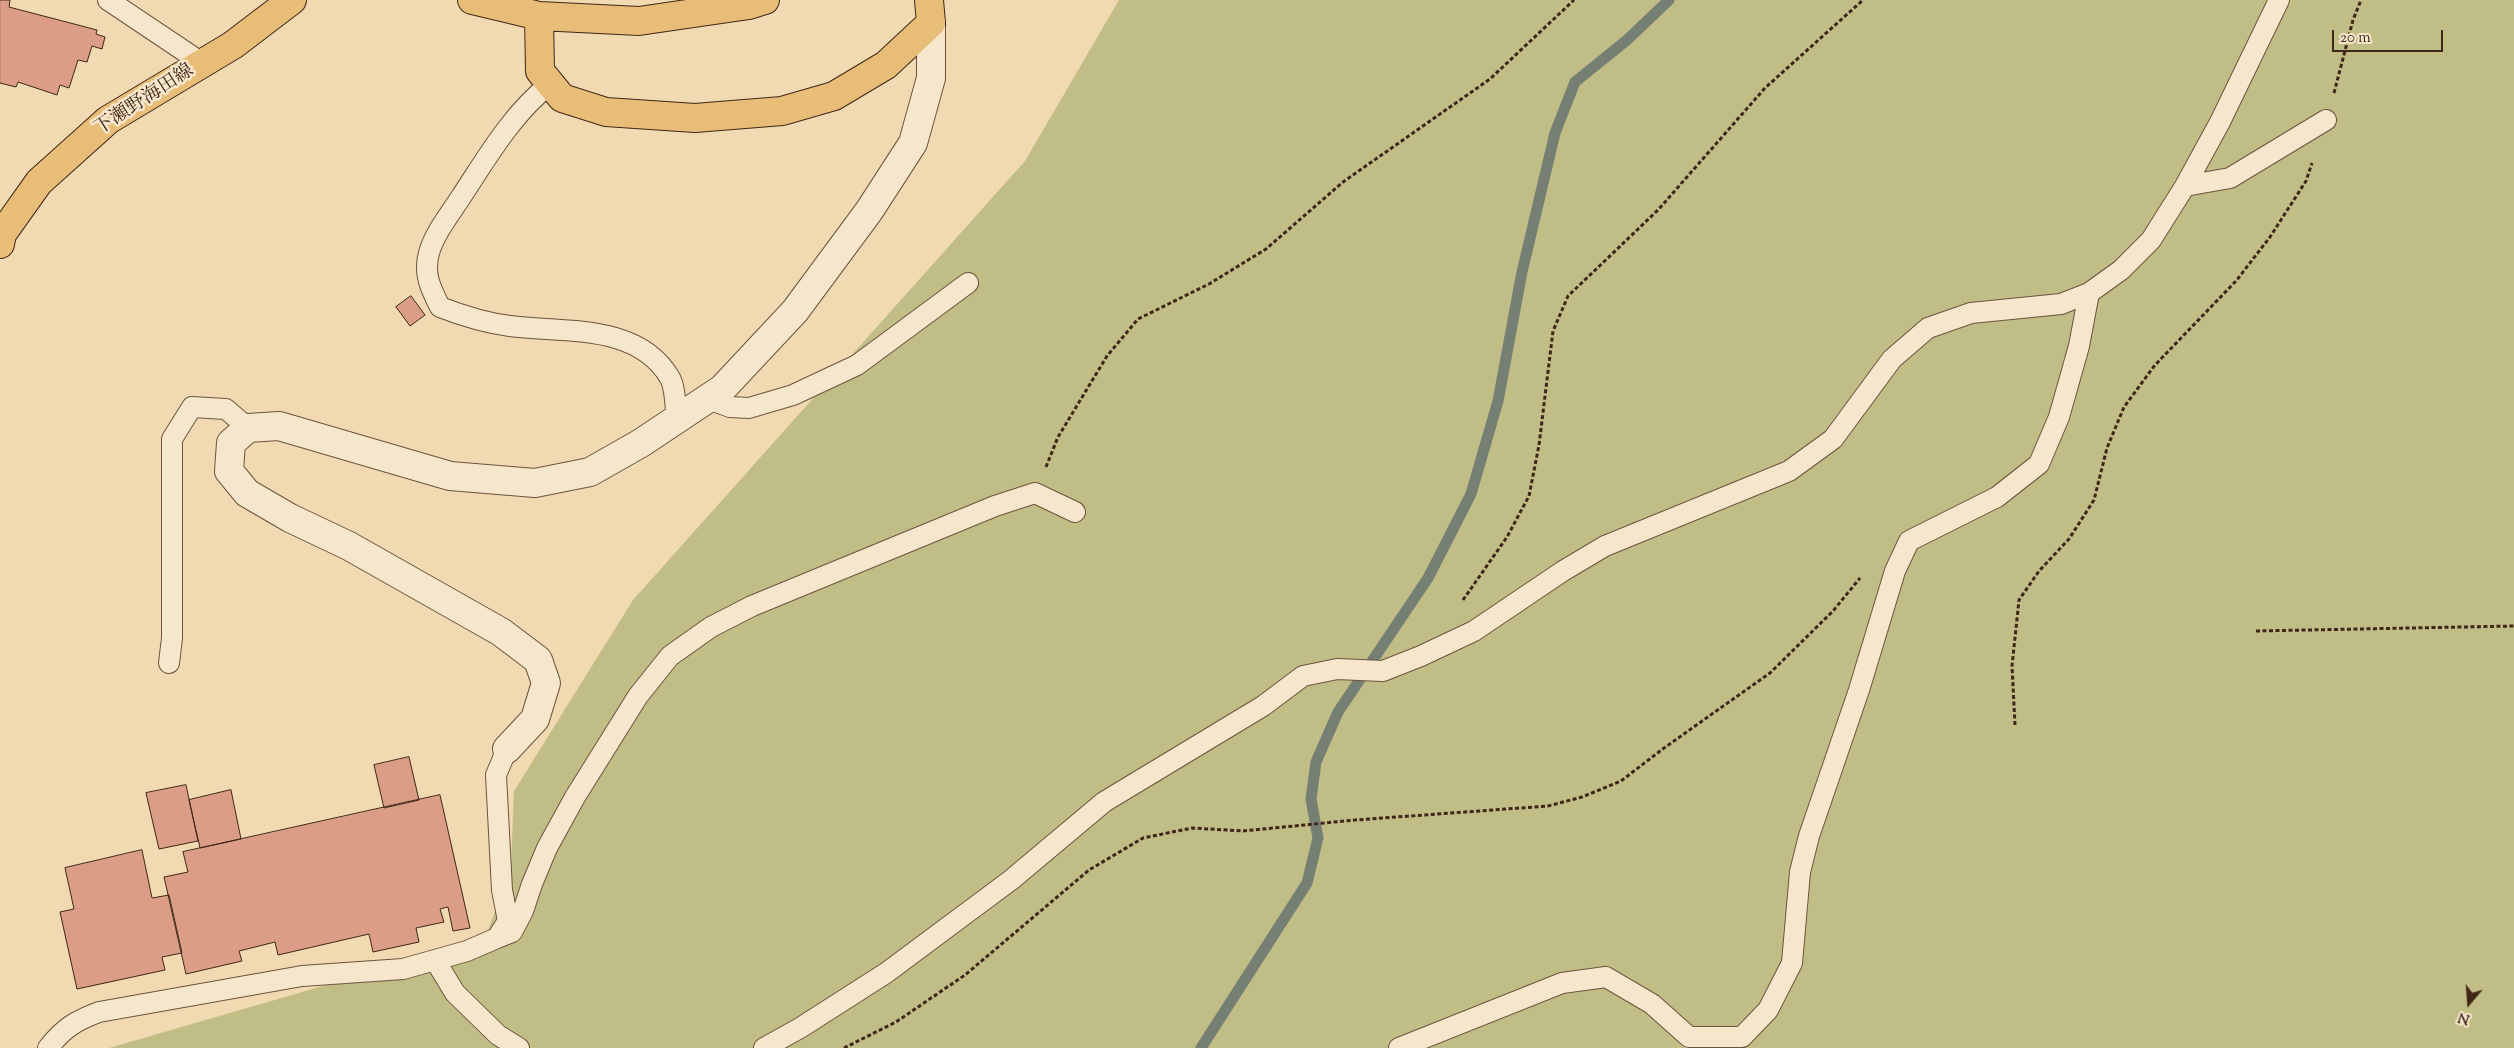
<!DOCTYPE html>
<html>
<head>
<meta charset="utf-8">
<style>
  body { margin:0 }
  #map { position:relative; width:2514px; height:1048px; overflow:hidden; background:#f1dab1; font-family:"Sorts Mill Goudy",serif }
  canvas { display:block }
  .north { position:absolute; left:2444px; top:978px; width:50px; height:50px; -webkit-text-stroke:4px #f6e7cc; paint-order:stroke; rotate:198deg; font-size:14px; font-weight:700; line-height:20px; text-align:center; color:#3f2618 }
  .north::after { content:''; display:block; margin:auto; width:18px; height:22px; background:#3f2618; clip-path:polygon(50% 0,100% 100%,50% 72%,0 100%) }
  .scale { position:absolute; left:2332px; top:30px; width:111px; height:22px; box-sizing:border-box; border:2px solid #3f2618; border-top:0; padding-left:6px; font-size:15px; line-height:18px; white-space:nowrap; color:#3f2618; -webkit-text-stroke:4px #f6e7cc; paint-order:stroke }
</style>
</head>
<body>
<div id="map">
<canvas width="2514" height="1048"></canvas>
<div class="north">N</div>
<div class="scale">20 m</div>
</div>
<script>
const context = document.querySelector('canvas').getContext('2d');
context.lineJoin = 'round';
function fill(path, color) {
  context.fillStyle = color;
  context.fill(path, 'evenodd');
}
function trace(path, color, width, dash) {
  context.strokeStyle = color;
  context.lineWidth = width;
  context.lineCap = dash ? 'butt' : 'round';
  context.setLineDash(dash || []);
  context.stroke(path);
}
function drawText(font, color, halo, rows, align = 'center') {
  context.font = font + ' "Sorts Mill Goudy","Noto Serif JP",serif';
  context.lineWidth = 5;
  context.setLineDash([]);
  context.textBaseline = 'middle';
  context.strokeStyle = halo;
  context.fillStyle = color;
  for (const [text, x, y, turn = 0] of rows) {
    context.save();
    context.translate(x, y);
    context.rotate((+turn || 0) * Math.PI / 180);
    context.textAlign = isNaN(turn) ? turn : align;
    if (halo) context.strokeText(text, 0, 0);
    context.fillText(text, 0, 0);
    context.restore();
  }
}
const green = new Path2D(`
  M1119,0H2514V1048H109L485,939L511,866L514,791L633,600L1025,161Z`);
const stream = new Path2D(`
  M1201,1048L1307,883L1318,838L1311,799L1316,762L1338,712L1428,578L1471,494L1498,401L1522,272L1555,133L1575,82L1627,40L1669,0`);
const building = new Path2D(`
  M0,0H10L9,7L97,30L96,34L105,37L102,49L92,46L87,62L78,60L69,88L60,85L57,95L18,82L16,87L0,83Z
  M411,296L425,315L410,326L396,307Z
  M409,757L419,800L384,808L374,765Z
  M186,785L198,841L159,849L146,793Z
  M231,790L241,839L200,848L189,800Z
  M440,795L470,928L453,931L448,907L440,909L444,922L416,928L419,942L373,952L369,934L278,955L275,942L239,951L242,961L186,974L164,877L188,872L183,852Z
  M142,850L152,898L169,895L182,953L162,957L165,970L77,989L60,912L74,909L65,868Z`);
const path = new Path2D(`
  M2334,93L2353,20L2361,0
  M1046,467L1058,437L1107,356L1138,319L1209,284L1266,249L1343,182L1490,79L1574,0
  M1463,600L1507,537L1529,496L1539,445L1553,331L1568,296L1658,210L1765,88L1863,0
  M2256,631L2514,626
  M2015,725L2012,666L2019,600L2039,571L2069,539L2094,500L2107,448L2124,407L2155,365L2236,281L2270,237L2306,181L2312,163
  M844,1048L896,1022L965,975L1089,870L1143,838L1192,828L1243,831L1355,820L1548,806L1582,797L1621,781L1664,748L1770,673L1833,611L1860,578`);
const lane = new Path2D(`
  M108,0L202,63
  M550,84C512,114 488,156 461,197C450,214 434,234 429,253C423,274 431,289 440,307C463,316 486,323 510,326C564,333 638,323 670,378C676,389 675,408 677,420
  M2185,186L2230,178L2326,120
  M708,399L730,407L749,408L793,395L857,365L968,283
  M169,663L172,638V439L192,407L226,409L248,428
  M497,938L512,932L523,911L532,884L547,848L575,797L638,696L670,656L711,627L752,606L995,506L1035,493L1075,512
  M435,960L455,993L498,1035L519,1048
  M48,1048C64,1028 75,1021 99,1012L302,976L403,969L467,951L497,938L508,921L502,890L496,775L507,749
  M764,1048L800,1028L886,973L1011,880L1104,802L1263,706L1303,676L1337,669L1383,671L1421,656L1474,631L1563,571L1605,546L1789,471L1833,439L1892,359L1928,328L1971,313L2061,304L2089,293L2121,270L2151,240L2185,186L2220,122L2279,0
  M1399,1048L1562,983L1606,977L1652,1004L1689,1037H1742L1768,1010L1792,963L1800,872L1809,836L1859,690L1895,571L1909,541L1997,497L2039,464L2059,417L2079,346L2089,293`);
const street = new Path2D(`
  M507,749L535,719L546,683L538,660L501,632L349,546L290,518L247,493L229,471L231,443L248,428L279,426L450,476L535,483L590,472L641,443L722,389L795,311L869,211L913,143L931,78V23`);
const primary = new Path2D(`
  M472,0L539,16L639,21L749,5L765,0
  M539,16L540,71L562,98L606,112L695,118L782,111L834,96L886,65L931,23L929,0
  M0,244L2,234L39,182L108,120L233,45L292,0`);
const streetNames = [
  ["下瀬野海田線",145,101,-33]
];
fill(green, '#c1bd87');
trace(stream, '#767f74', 11);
fill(building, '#dc9d86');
trace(building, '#3f2618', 1);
trace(lane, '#6c533e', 22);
trace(street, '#6c533e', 30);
trace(primary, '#3f2618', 30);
trace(path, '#3f2618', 3, [4, 2.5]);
trace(lane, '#f6e7cc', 20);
trace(street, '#f6e7cc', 28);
trace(primary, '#e8bd78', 28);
drawText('19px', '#3f2618', '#f6e7cc', streetNames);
</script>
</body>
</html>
